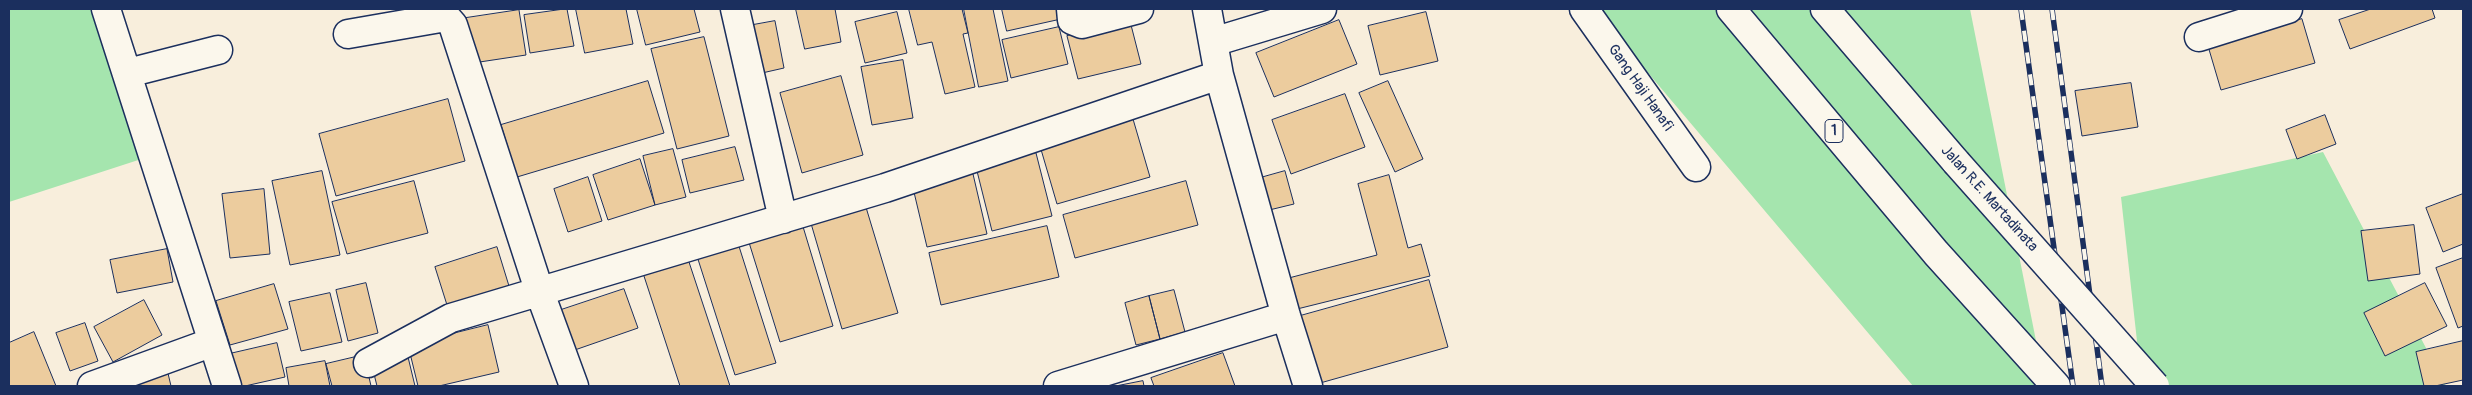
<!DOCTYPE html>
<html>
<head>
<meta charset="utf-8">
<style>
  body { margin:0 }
  #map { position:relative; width:2472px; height:395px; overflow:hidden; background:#f8eedc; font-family:Pangolin,sans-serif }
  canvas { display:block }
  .frame { position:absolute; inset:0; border:10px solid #1b2f5e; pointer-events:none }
</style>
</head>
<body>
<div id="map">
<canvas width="2472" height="395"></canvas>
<div class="frame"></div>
</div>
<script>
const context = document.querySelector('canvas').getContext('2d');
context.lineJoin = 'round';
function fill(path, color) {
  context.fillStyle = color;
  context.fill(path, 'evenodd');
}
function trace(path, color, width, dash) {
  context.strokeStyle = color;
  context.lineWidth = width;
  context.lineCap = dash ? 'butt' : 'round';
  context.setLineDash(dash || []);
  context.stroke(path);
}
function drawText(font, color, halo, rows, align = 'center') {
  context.font = font + ' Pangolin,sans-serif';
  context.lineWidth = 5;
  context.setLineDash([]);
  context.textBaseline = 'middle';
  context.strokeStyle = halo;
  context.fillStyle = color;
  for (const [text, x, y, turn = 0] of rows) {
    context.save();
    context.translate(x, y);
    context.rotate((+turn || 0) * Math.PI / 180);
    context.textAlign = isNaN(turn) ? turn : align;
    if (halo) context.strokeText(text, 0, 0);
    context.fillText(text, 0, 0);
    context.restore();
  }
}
const green = new Path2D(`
  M9,9H113L163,152L9,202Z
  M1594,9H1970L2045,386H1913Z
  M2323,152L2446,386H2142L2121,197Z`);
const building = new Path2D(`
  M567,9L574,46L530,53L524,15Z
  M576,9H626L633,44L585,53Z
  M637,9H694L700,32L646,45Z
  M796,9H835L841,42L805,49Z
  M909,9H962L968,33L963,34L975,87L945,94L932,42L918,45Z
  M964,9H993L1008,81L979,87Z
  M1002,9H1058L1061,19L1007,31Z
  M2371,9H2432L2435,18L2350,49L2339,20Z
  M519,10L526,55L473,63L466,18Z
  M897,12L907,53L865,63L855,22Z
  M1426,12L1438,61L1380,75L1368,26Z
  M2302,19L2315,63L2221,90L2208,46Z
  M1339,20L1357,64L1274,97L1256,53Z
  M775,21L784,68L762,73L753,25Z
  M1130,21L1141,64L1078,79L1067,36Z
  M1059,27L1068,64L1011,78L1002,40Z
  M704,37L729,136L677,149L651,49Z
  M903,60L913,118L872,125L861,67Z
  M841,76L863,155L802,173L780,93Z
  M648,81L664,133L517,177L501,125Z
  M1388,81L1423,159L1395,172L1359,93Z
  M2131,83L2138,127L2082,136L2075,91Z
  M1345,94L1365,147L1291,174L1272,120Z
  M448,99L465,161L336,196L319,134Z
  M2325,115L2336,144L2297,159L2286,130Z
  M1133,119L1150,177L1057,204L1040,146Z
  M735,147L744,180L690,193L682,160Z
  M673,149L686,197L655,205L643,156Z
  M1036,153L1052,216L992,231L976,167Z
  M640,159L655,205L608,220L593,175Z
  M322,171L340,255L290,265L272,181Z
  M1285,171L1294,204L1261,212L1253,180Z
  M973,174L987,234L927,247L913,188Z
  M1389,175L1408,248L1421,244L1430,276L1289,311L1281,280L1377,255L1358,184Z
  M588,177L602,221L568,232L554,189Z
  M414,181L428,233L347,254L332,202Z
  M1186,181L1198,225L1075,258L1063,215Z
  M264,189L270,254L230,258L222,194Z
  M2463,194V244L2443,252L2426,208Z
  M865,204L898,313L842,329L810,220Z
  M801,220L833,326L780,342L747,236Z
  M2414,225L2420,274L2368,281L2361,231Z
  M1047,226L1059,277L941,305L929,253Z
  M737,240L776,363L735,375L696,253Z
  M497,247L509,286L447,305L435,267Z
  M167,249L173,282L117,293L110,260Z
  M687,256L730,386H680L642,270Z
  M2463,258V326L2458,328L2436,268Z
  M1429,280L1448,347L1313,385L1293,318Z
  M366,283L378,333L348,341L336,290Z
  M2425,283L2447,326L2385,356L2364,313Z
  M274,284L288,329L230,345L216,301Z
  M624,289L638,328L569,352L555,312Z
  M1174,290L1185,332L1160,339L1149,296Z
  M330,293L342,342L301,351L289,302Z
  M1149,296L1160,339L1136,345L1125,303Z
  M144,300L162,335L113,362L94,327Z
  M85,323L98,361L70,371L56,333Z
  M488,325L499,372L439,386H418L408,345Z
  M34,332L56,386H9V343Z
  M2463,341V380L2435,386H2424L2416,352Z
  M277,343L285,377L245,386H231L225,355Z
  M1223,353L1235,386H1154L1151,378Z
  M364,355L371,386H332L326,364Z
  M408,357L415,386H377L372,366Z
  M325,361L330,386H289L286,368Z
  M166,365L171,386H129Z
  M1143,381L1144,386H1116Z`);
const street = new Path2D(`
  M106,9L227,386
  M735,9L783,219
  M1071,9L1072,20L1082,24L1139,9
  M1207,9L1219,75L1286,316L1308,386
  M1584,9L1696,167
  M348,34L446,17L453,25L540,293L574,386
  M2199,37L2288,9
  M1213,42L1322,9
  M128,73L218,50
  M368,363L451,318L885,188L1219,75
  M92,386L213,342
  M1058,386L1286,316`);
const highway = new Path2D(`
  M1731,9L1936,253L2056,386
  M1825,9L1956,162`);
const rail = new Path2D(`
  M2021,9L2073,386
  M2052,9L2102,386`);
const highwayBridge = new Path2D(`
  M1956,162L2155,386`);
const shields = [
  [1834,131,18]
];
const shieldNames = [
  ["1",1834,131]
];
const streetNames = [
  ["Gang Haji Hanafi",1640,88,55],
  ["Jalan R.E. Martadinata",1989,199,48]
];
fill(green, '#a5e5ae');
fill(building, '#eccc9e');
trace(building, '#1b2f5e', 1);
trace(street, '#1b2f5e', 31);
trace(highway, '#1b2f5e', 31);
trace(street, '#fbf7ec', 28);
trace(highway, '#fbf7ec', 28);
trace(rail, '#1b2f5e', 5.5);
trace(rail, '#fbf7ec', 4, [11]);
trace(highwayBridge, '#1b2f5e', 31, []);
trace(highwayBridge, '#fbf7ec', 28);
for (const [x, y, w] of shields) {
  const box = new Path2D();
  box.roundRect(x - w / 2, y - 11.5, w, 23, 4);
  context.fillStyle = '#fbf7ec';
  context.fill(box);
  trace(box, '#1b2f5e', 1);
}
drawText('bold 14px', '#1b2f5e', null, shieldNames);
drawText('15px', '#1b2f5e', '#fbf7ec', streetNames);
</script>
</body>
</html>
